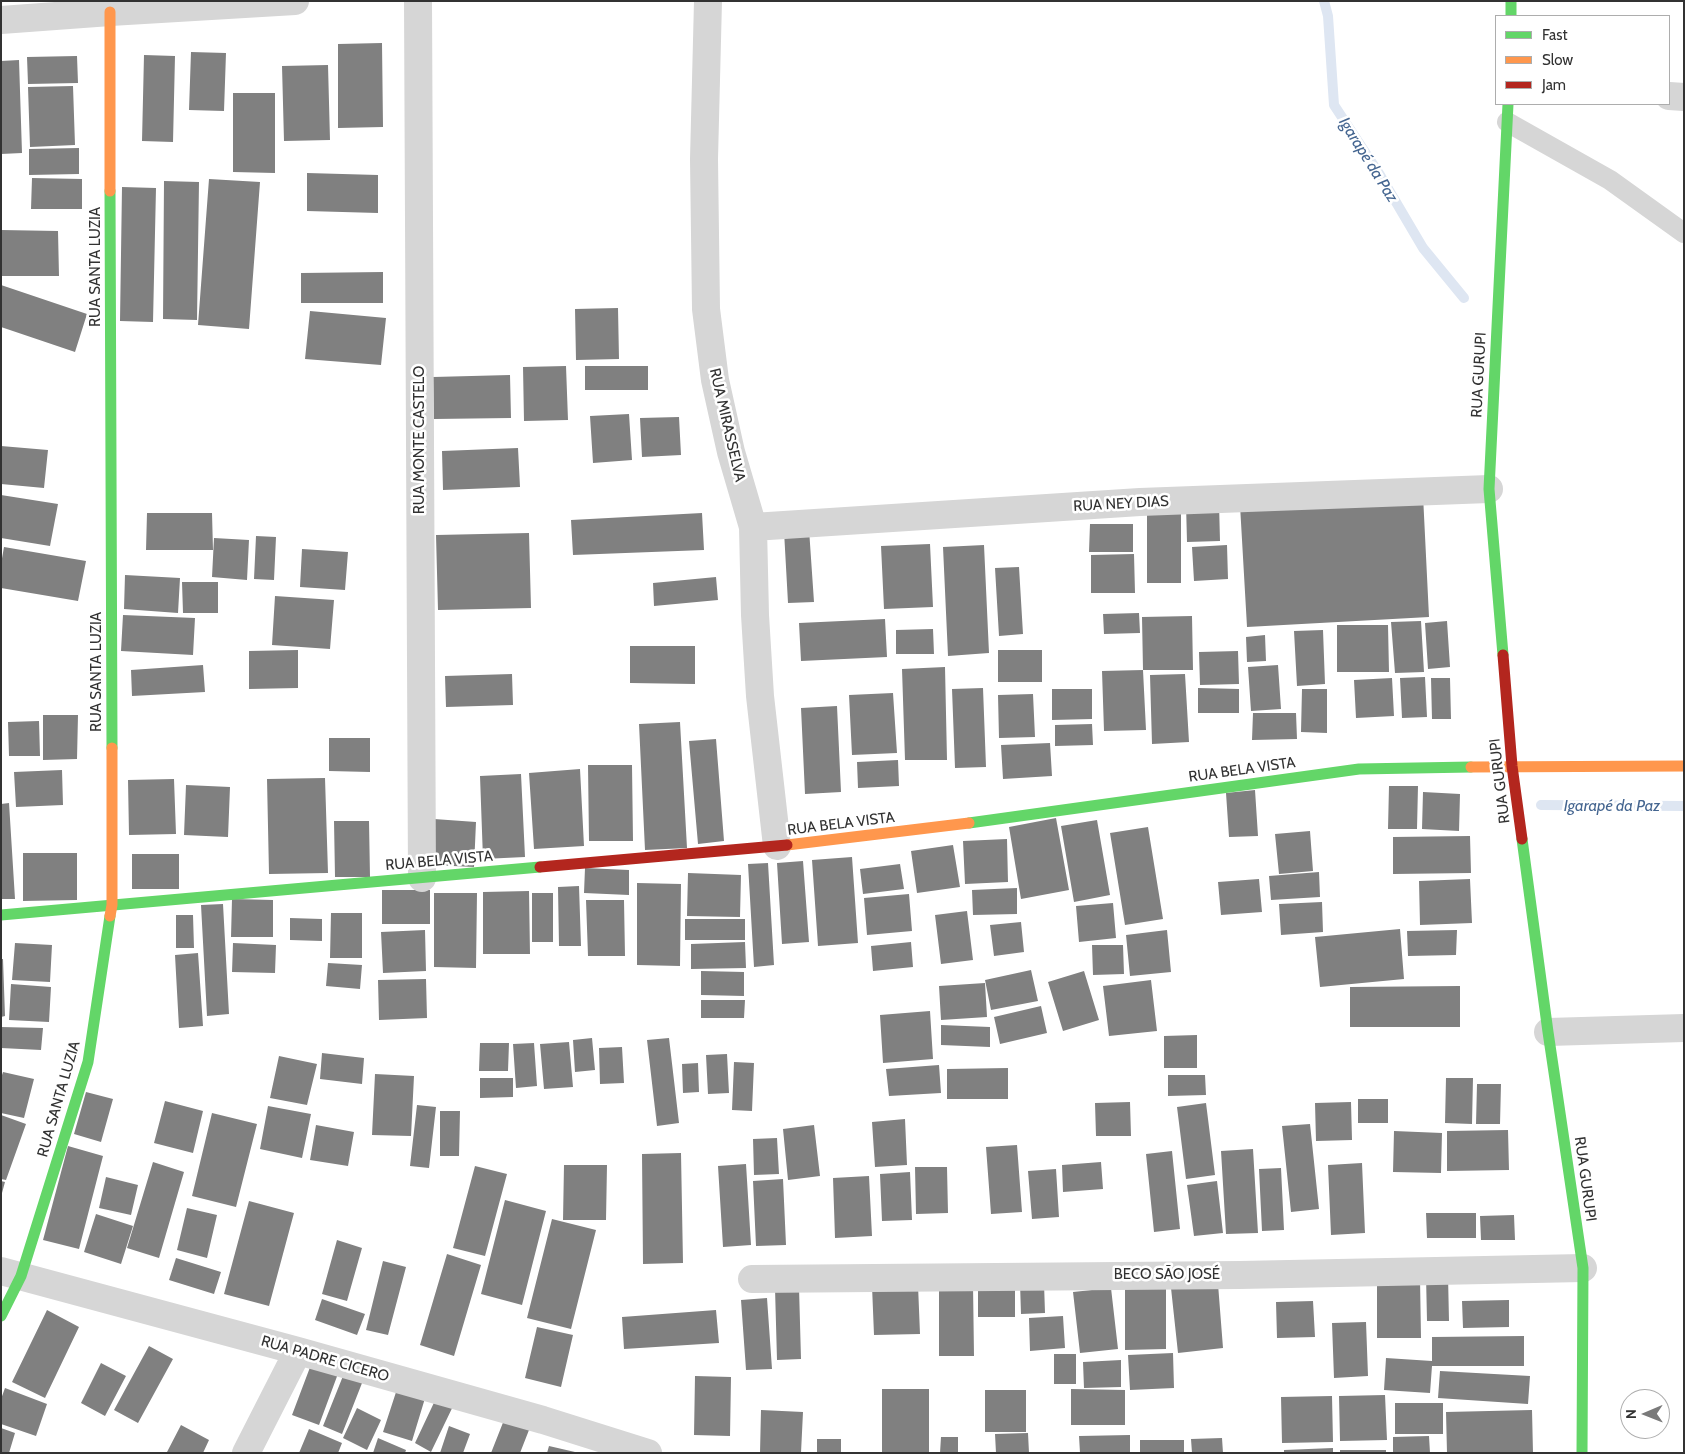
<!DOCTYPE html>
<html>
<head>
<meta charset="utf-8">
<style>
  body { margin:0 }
  #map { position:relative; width:1685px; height:1454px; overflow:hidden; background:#fff; font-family:Cabin,sans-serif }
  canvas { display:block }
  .frame { position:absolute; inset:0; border:2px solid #323232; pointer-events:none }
  .legend { position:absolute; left:1495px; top:15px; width:175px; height:90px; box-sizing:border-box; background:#fff; border:1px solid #adadad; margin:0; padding:6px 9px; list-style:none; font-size:15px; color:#323232 }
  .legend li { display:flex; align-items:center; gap:10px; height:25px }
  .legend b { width:25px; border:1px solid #adadad }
  .north { position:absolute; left:1620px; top:1389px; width:50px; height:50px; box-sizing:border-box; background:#fff; border:1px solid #adadad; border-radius:50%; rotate:269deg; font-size:14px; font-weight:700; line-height:20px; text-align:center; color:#323232 }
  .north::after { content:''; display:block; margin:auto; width:18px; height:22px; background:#7a7a7a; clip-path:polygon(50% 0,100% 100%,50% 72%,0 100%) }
</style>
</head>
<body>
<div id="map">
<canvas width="1685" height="1454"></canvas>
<div class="frame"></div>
<ul class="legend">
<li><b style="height:6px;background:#63d668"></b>Fast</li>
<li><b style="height:6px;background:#ff974d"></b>Slow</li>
<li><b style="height:6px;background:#b3261e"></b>Jam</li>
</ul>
<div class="north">N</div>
</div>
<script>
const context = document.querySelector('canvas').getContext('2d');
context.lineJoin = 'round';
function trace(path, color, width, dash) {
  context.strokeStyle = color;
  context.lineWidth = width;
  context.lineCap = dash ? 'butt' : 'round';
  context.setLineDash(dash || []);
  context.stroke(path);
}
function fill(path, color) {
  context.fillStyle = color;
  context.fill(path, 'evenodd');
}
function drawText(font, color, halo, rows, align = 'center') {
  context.font = font + ' Cabin,sans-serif';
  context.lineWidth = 5;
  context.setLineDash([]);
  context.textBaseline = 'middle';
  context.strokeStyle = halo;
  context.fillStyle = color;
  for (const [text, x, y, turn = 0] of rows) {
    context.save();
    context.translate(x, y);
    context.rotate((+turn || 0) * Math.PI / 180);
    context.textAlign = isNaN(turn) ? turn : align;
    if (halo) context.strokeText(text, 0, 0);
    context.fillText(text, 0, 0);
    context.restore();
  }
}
const stream = new Path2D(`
  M1324,1L1328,16L1334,105L1380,175L1423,248L1464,298
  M1541,805L1684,806`);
const building = new Path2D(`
  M382,43L383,127L338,128V44Z
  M191,52L226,53L224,111L189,110Z
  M144,55L175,56L173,142L142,141Z
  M77,56L78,83L28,84L27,57Z
  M19,60L22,153L1,154V61Z
  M328,65L330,140L284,141L282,66Z
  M73,86L75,145L30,147L28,87Z
  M233,93H275V173L233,172Z
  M79,148V174L29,175V149Z
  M307,173L378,175V213L307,211Z
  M32,178L82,179V209H31Z
  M209,179L260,182L249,329L198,325Z
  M164,181L199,182L197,320L163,319Z
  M122,187L156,188L153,322L120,321Z
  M1,230L58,231L59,276H1Z
  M383,272V303H301V273Z
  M1,285L87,314L75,352L1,327Z
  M618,308L619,359L576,360L575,309Z
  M310,311L386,318L381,365L305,359Z
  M566,366L568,420L524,421L523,367Z
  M585,366H648V390H585Z
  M510,375L511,418L434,419L433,377Z
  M629,414L632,460L593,463L590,416Z
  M679,417L681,455L642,457L640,418Z
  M1,446L48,450L44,488L1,484Z
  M518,448L520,487L443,490L442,451Z
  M1,495L58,504L50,546L1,538Z
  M1423,495L1429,617L1247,627L1240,505Z
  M1219,503L1220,541L1187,542L1186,504Z
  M1147,506H1181V583H1147Z
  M147,513H212L213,550H146Z
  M702,513L704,550L573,555L571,520Z
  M1090,524H1133V552H1089Z
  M809,529L814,602L788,603L784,531Z
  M529,533L531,608L438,610L436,535Z
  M256,536L276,537L274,580L254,579Z
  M214,538L249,540L247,580L212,577Z
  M930,544L933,607L884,609L881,546Z
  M984,545L989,653L948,656L943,547Z
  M1227,545L1228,579L1194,581L1192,547Z
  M4,547L86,561L78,601L1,588V564Z
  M302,549L348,552L345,590L300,587Z
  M1134,554L1135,593H1091V555Z
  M1019,567L1023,634L999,636L995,568Z
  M125,575L180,578L178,613L124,609Z
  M716,577L718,600L654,606L653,583Z
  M182,582H218V613H183Z
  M275,596L334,600L330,649L272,645Z
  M1139,613L1140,633L1104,634L1103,614Z
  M123,615L195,618L193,655L121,651Z
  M1192,616L1193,670H1143L1146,730L1104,731L1102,671L1143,670L1142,617Z
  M885,619L887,657L801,661L799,623Z
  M1421,621L1424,672L1395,673L1391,622Z
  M1447,621L1450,667L1428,669L1425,623Z
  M1337,625H1388L1389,672H1337Z
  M933,629L934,654H896V630Z
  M1323,630L1325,684L1297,686L1294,631Z
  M1265,635L1266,661L1247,662L1246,637Z
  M630,646H695V684L630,683Z
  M298,650V688L249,689V651Z
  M998,650H1042V682H998Z
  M1238,651L1239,684L1200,685L1199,652Z
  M203,665L205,692L132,696L131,670Z
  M1278,665L1281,709L1251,711L1248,667Z
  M945,667L947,760H905L902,669Z
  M512,674L513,705L446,707L445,676Z
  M1185,674L1189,742L1152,744L1150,675Z
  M1425,677L1427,717L1402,718L1400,678Z
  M1392,678L1394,716L1356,718L1354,680Z
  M1431,678H1450L1451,719H1432Z
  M983,688L986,767L955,768L952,689Z
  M1198,688L1239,689V713H1198Z
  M1052,689H1092V719L1052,720Z
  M1302,689H1327V733L1301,732Z
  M893,693L897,753L852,755L849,695Z
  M1033,694L1035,737L999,738L998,695Z
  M837,706L841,792L805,794L801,708Z
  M1253,713H1296L1297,739L1252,740Z
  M43,715H78L77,759L43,760Z
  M39,721L40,756H9L8,722Z
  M680,722L687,848L645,850L639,724Z
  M1092,724L1093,745L1055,746V725Z
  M329,738H370V772L329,771Z
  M716,739L724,841L698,844L689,741Z
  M1050,743L1052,776L1003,779L1001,745Z
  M898,760L899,786L858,788L857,762Z
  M588,765H632L633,841H589Z
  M580,769L584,846L534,849L529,773Z
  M62,770L63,805L16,807L14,772Z
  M521,774L525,857L483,859L480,776Z
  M325,778L328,873L269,874L267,779Z
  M174,779L176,834L129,835L128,780Z
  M186,785L230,787L228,837L184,835Z
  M1389,786H1418L1417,829H1388Z
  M1255,790L1258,836L1229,837L1226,793Z
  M1423,792L1460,794L1459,831L1422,829Z
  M9,803L15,899H1V804Z
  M1056,818L1069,890L1021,899L1009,827Z
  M434,819L476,822L474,867L432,865Z
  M1097,820L1110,895L1074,902L1061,826Z
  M334,821H369L370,877H335Z
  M1148,827L1163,919L1125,925L1110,833Z
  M1310,831L1313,871L1279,874L1275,834Z
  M1470,836L1471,873L1393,874V837Z
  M1007,839L1008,882L965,884L963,841Z
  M953,845L960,887L917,893L911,851Z
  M23,853H77V900L23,901Z
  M132,854H179V889H132Z
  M852,857L858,943L818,946L812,860Z
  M803,861L809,942L782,944L777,863Z
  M768,863L774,965L754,967L748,864Z
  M900,864L904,889L863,894L860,869Z
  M585,868L629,870V895L584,893Z
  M1319,872L1320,897L1271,900L1269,876Z
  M688,873L741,875L740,917L687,916Z
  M1259,879L1262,912L1221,915L1218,882Z
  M1470,879L1472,923L1420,925L1419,881Z
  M637,883L681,884L680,966L637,965Z
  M579,886L581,946H559L558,887Z
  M1017,888V914L973,915L972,890Z
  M382,890H430V924H382Z
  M529,891L530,954H483V892Z
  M434,893H477L476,968L434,967Z
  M532,893H553V942H532Z
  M909,894L912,931L867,935L864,898Z
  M232,899L273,900V937H231Z
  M586,900H624L625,956H588Z
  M1322,902L1323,932L1281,935L1279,904Z
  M1113,903L1116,938L1079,942L1076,906Z
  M223,904L229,1014L207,1016L201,905Z
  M967,911L973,960L941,964L935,915Z
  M331,913H362V958H330Z
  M176,915H193L194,948H176Z
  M290,918L322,919V941L290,940Z
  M685,919H745V940H685Z
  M1021,922L1024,952L994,956L990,925Z
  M1400,929L1404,979L1320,987L1315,937Z
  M425,930L426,971L383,973L381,932Z
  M1167,930L1171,972L1130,976L1126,935Z
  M1457,930L1456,955L1408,956L1407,931Z
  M745,942L746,968L691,969V944Z
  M911,942L913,967L873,971L871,946Z
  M15,943L52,945L50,982L12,980Z
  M233,943L276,945L275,973L232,972Z
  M1092,945H1123L1124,974L1093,975Z
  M198,953L203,1026L179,1028L175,955Z
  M1,959H3L5,1016L1,1017Z
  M328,963L362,965L360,989L326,986Z
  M1031,970L1038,1001L991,1010L985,980Z
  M701,971L744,972V996L701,995Z
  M1084,971L1099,1020L1063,1031L1048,982Z
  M426,979L427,1018L379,1020L378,980Z
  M1151,980L1157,1031L1109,1036L1103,986Z
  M985,983L987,1017L941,1020L939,986Z
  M11,984L51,987L49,1022L9,1020Z
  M1460,986V1027H1350V987Z
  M701,1000H745L744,1018H701Z
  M1041,1006L1047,1033L1000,1044L994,1017Z
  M930,1011L933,1059L883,1063L880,1015Z
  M941,1025L990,1027V1047L941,1045Z
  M1,1027L43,1028L41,1050L1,1048Z
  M1197,1035V1068H1164V1036Z
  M592,1038L595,1070L575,1072L573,1040Z
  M669,1038L679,1123L657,1126L647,1040Z
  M569,1042L573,1087L544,1089L540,1044Z
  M480,1043H509L508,1071H479Z
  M534,1043L537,1086L516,1088L513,1044Z
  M622,1047L624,1083L600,1084L599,1048Z
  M322,1053L364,1058L362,1084L320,1079Z
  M727,1054L729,1093L708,1094L706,1055Z
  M279,1056L317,1064L307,1105L270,1098Z
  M734,1062L754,1063L752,1111L732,1110Z
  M698,1063L699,1092L683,1093L682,1064Z
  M939,1065L941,1093L889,1096L886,1069Z
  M1008,1068V1099H947V1069Z
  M3,1072L34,1079L24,1118L1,1113V1078Z
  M375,1074L414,1076L411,1136L372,1135Z
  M1168,1075H1205L1206,1095L1168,1096Z
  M480,1078H513V1097L480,1098Z
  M1446,1078H1473L1472,1124L1445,1123Z
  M1477,1084H1501L1500,1124H1476Z
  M86,1092L113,1099L101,1142L74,1134Z
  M1358,1099H1388V1123H1358Z
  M165,1101L203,1111L193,1153L154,1143Z
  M1130,1102L1131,1136H1096L1095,1103Z
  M1351,1102L1352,1140L1316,1141L1315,1103Z
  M1206,1103L1215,1175L1186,1179L1177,1107Z
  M417,1105L436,1107L429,1168L410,1166Z
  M268,1106L311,1114L302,1158L260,1149Z
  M440,1111H460L459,1156H440Z
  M212,1113L257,1124L236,1207L192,1196Z
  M1,1115L26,1124L6,1180L1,1179Z
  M905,1119L907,1165L875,1167L872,1122Z
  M1310,1124L1319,1209L1291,1212L1282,1126Z
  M316,1125L354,1132L348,1166L310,1160Z
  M814,1125L820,1176L788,1180L783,1129Z
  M1508,1130L1509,1170L1447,1171V1131Z
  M1394,1131L1442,1133L1441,1173L1393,1172Z
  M777,1138L779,1174L754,1175L753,1139Z
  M1017,1145L1022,1212L991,1214L986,1147Z
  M68,1146L103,1156L79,1249L43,1240Z
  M1253,1149L1258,1233L1226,1234L1221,1151Z
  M1172,1151L1180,1229L1154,1232L1146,1154Z
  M681,1153L683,1263L643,1264L642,1154Z
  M153,1162L184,1172L159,1258L127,1248Z
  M1101,1162L1103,1189L1063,1192L1062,1165Z
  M1362,1163L1365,1233L1331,1235L1328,1165Z
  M746,1164L751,1245L723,1247L718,1166Z
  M564,1165H607L606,1220H563Z
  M475,1166L507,1174L485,1256L453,1248Z
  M915,1167H947L948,1213L916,1214Z
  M1281,1168L1284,1230L1262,1231L1259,1169Z
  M1056,1169L1059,1217L1032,1219L1028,1171Z
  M910,1172L912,1220L882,1221L880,1174Z
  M869,1176L872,1236L835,1238L833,1178Z
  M106,1177L138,1185L131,1215L99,1208Z
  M783,1179L786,1245L756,1246L753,1181Z
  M1,1181L5,1182L2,1193H1Z
  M1217,1181L1223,1233L1194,1236L1187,1185Z
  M505,1200L546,1211L522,1305L481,1294Z
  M249,1201L294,1213L269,1306L224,1294Z
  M187,1208L217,1215L207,1258L177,1250Z
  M1426,1213H1476V1238H1427Z
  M96,1214L133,1226L121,1264L84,1252Z
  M1514,1215L1515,1240H1481L1480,1216Z
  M552,1219L596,1230L571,1329L527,1318Z
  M337,1240L362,1248L347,1301L322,1294Z
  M447,1254L481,1265L454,1356L420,1345Z
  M176,1258L221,1272L214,1294L169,1280Z
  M383,1261L406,1267L388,1335L366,1330Z
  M1426,1275H1448L1449,1321H1427Z
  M1377,1278H1420L1421,1338H1377Z
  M1166,1279V1349L1125,1350V1280Z
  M978,1280H1015V1317H978Z
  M1020,1283H1044L1045,1313L1021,1314Z
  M939,1284H973L974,1356H939Z
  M1218,1284L1223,1348L1178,1353L1171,1288Z
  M918,1285L920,1334L874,1335L872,1286Z
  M799,1287L801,1359L777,1360L775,1288Z
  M1111,1288L1118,1349L1080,1353L1073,1292Z
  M767,1298L772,1369L746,1370L741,1300Z
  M322,1299L365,1314L357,1335L315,1320Z
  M1509,1300V1327L1463,1328L1462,1301Z
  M1313,1301L1315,1337L1277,1338L1276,1302Z
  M47,1310L79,1327L45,1398L12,1382Z
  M716,1310L719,1343L624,1349L622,1317Z
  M1063,1316L1065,1348L1030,1351L1029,1318Z
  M1366,1322L1368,1376L1334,1378L1332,1323Z
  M537,1327L573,1335L561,1387L525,1378Z
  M1524,1336V1366H1432L1430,1393L1384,1390L1386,1358L1432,1361V1337Z
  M149,1346L173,1359L138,1423L114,1410Z
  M1173,1353L1174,1388L1130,1390L1128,1355Z
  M1054,1354H1076V1384H1054Z
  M1121,1360V1387L1084,1388L1083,1362Z
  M312,1362L339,1371L319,1425L292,1415Z
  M101,1363L126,1376L105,1416L81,1403Z
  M345,1371L364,1378L342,1434L323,1426Z
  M1440,1371L1530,1376L1528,1404L1438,1398Z
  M695,1376L731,1377L730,1436L694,1435Z
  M398,1386L426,1395L412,1441L383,1432Z
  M5,1388L47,1404L36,1436L1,1424V1399Z
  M882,1389H929V1453H882Z
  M1071,1389L1125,1390V1425H1071Z
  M985,1390H1026V1432H985Z
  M439,1392L456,1400L431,1452L415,1443Z
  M1385,1395L1387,1440L1340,1441L1339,1396Z
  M1332,1396L1333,1442L1282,1443L1281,1397Z
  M1395,1403H1443V1434H1395Z
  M357,1408L381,1420L367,1450L343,1438Z
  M761,1410L803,1412L801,1453H760Z
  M1532,1410L1533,1453H1447L1446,1412Z
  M504,1420L529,1430L520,1453H491Z
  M181,1425L209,1440L203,1453L167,1452Z
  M449,1426L470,1434L463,1453H440Z
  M1,1428L15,1433L9,1453H1Z
  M309,1429L342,1443L338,1453H299Z
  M1028,1433L1029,1453H996L995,1434Z
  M1130,1435V1453H1080L1079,1436Z
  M1429,1436L1430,1453H1393V1437Z
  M941,1437H958V1453H940Z
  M378,1438L406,1450L405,1453H373Z
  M1222,1438L1223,1453H1192L1191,1439Z
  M817,1439H841V1453H817Z
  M1140,1440H1184V1453H1140Z
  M549,1446L575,1452V1453H547Z
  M1333,1448V1453H1284V1450Z
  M1340,1450H1386V1453H1340Z`);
const lane = new Path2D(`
  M1507,122L1610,180L1684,233`);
const street = new Path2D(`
  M418,1L422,878
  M708,1L704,159L706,309L715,380L731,452L753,527L755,615L760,696L777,846
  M1,20L110,12L295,1
  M1669,96L1684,97
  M753,527L1140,502L1489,489
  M1548,1032L1684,1028
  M1,1271L298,1351L543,1420L648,1453
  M752,1279L1240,1275L1583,1268
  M246,1453L298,1351`);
const fast = new Path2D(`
  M1511,1V16
  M110,191L112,748
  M1503,655L1489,489L1508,104
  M969,823L1359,769L1471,767
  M1522,839L1548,1032L1583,1268L1582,1453
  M1,915L540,867
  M1,1316L21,1276L88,1062L110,916`);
const slow = new Path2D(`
  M110,12V191
  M1471,767L1684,766
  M787,845L969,823
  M110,916L112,905V748`);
const jam = new Path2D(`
  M1503,655L1512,766L1522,839
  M540,867L787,845`);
const streetNames = [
  ["RUA SANTA LUZIA",96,267,-90],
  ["RUA GURUPI",1479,375,-87],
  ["RUA MIRASSELVA",727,425,77],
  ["RUA MONTE CASTELO",420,440,-90],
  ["RUA NEY DIAS",1121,504,-3],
  ["RUA SANTA LUZIA",97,672,-90],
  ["RUA BELA VISTA",1242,770,-8],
  ["RUA GURUPI",1500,781,-97],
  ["RUA BELA VISTA",841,824,-7],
  ["RUA BELA VISTA",439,861,-5],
  ["RUA SANTA LUZIA",59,1099,-74],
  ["RUA GURUPI",1585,1179,82],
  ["BECO SÃO JOSÉ",1167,1275],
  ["RUA PADRE CICERO",325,1359,16]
];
const waterNames = [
  ["Igarapé da Paz",1368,160,58],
  ["Igarapé da Paz",1612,806]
];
trace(stream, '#dee6f2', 10);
fill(building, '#808080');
trace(lane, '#d6d6d6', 20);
trace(street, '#d6d6d6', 28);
trace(fast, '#63d668', 11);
trace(slow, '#ff974d', 11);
trace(jam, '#b3261e', 11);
drawText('15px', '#323232', '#fff', streetNames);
drawText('italic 16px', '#446590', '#fff', waterNames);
</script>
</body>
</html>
